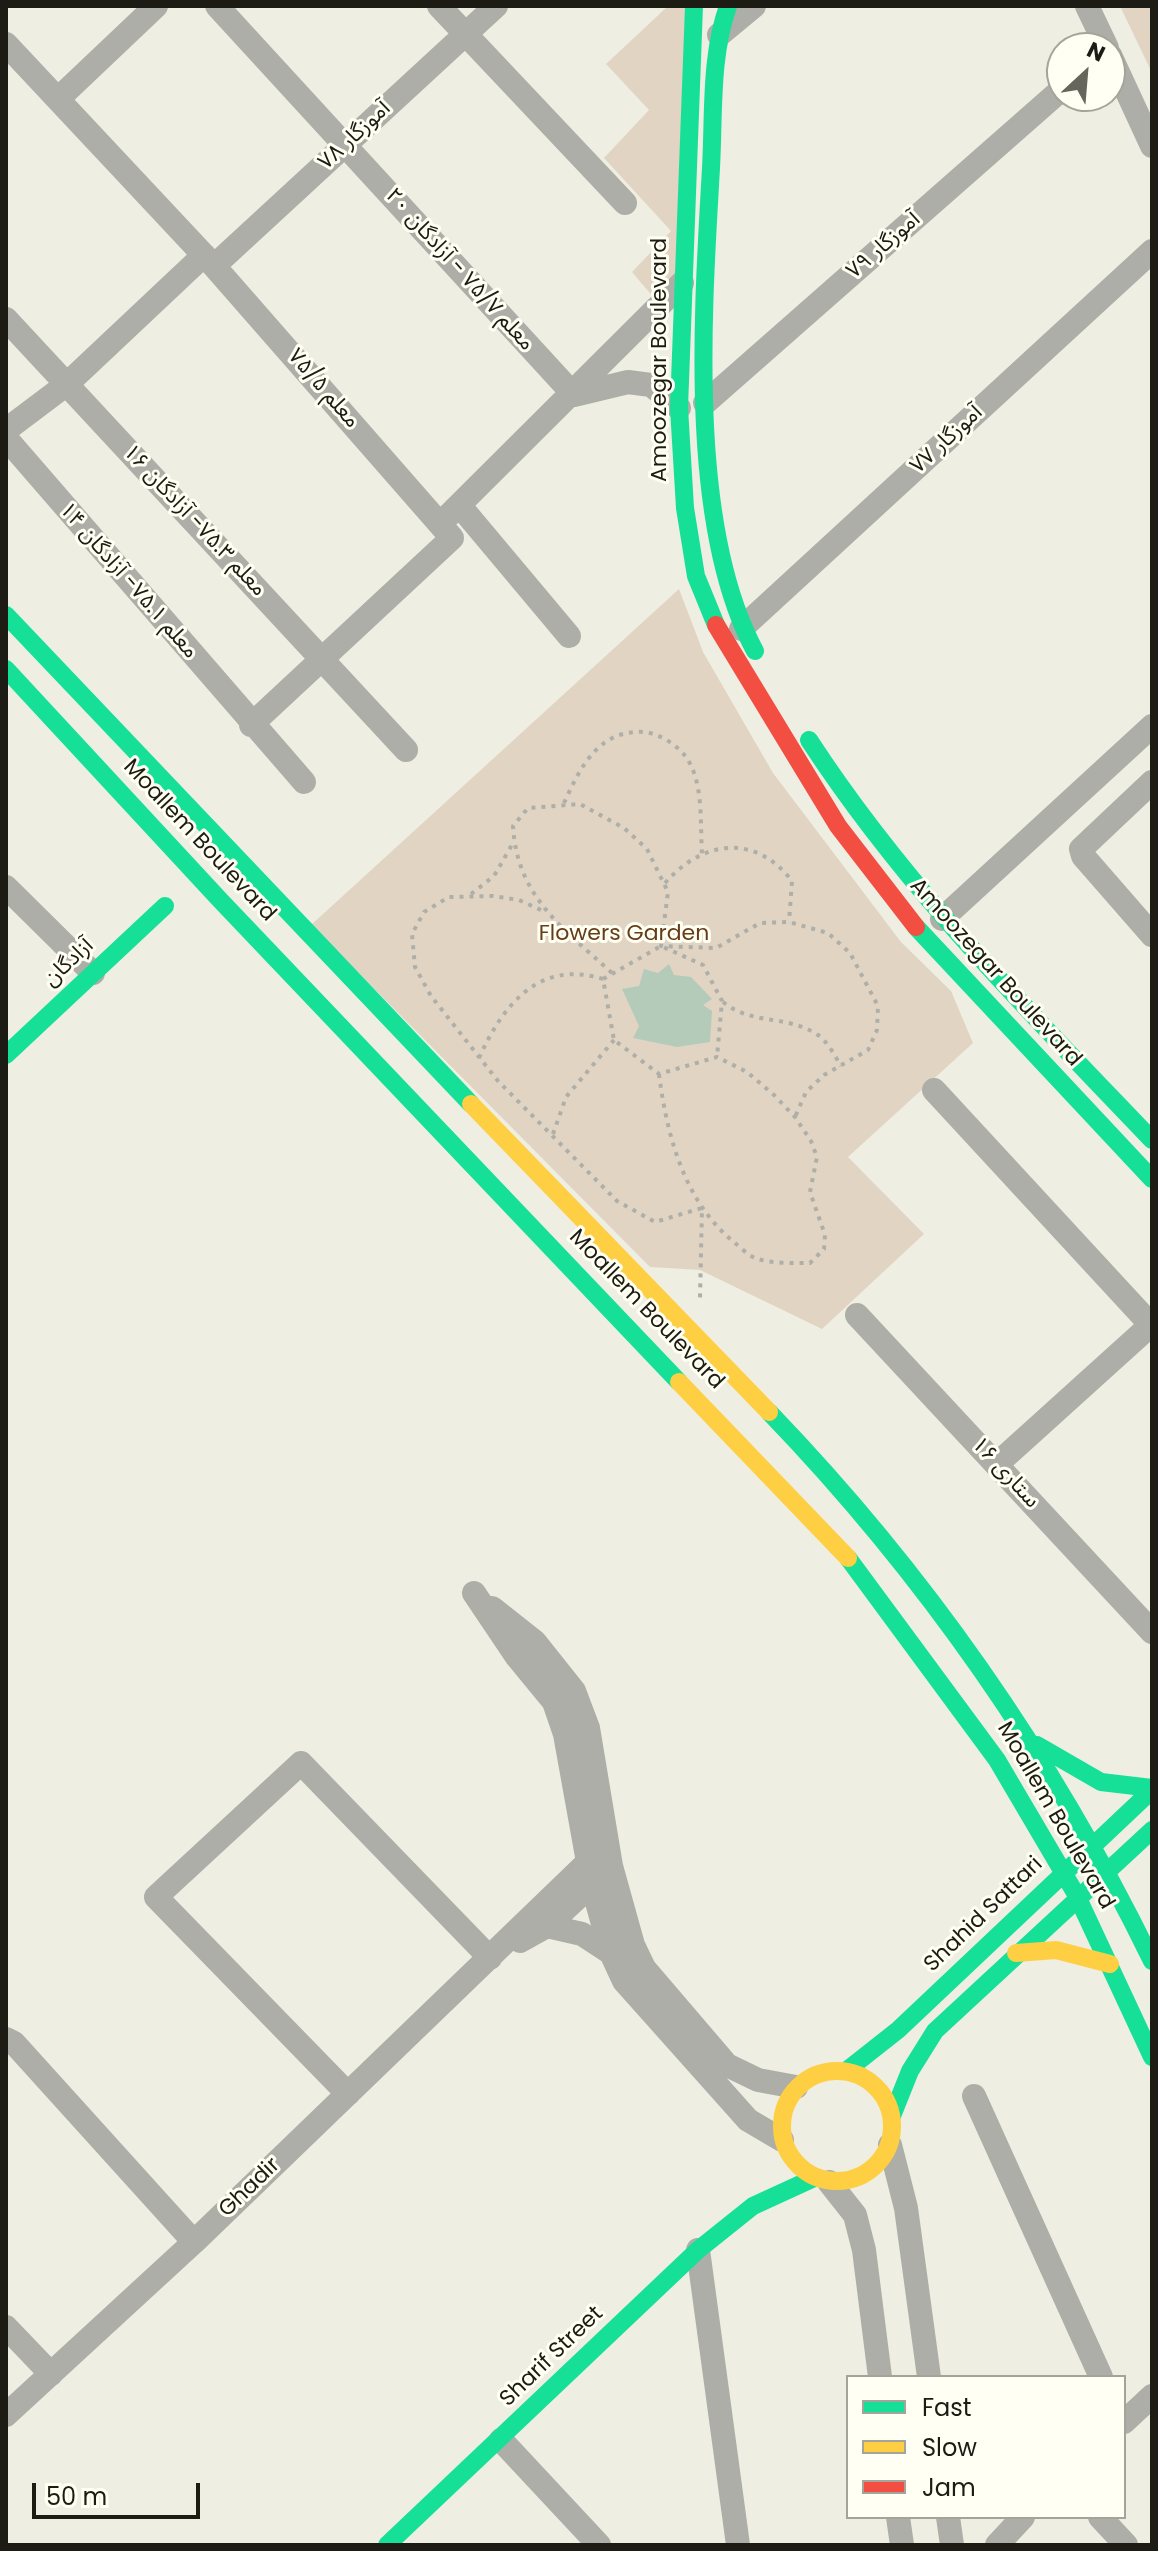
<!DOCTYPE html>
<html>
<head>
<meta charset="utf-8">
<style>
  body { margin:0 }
  #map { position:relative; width:1158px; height:2551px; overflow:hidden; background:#eeeee2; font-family:Poppins,sans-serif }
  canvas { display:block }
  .frame { position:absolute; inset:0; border:8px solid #1c1c15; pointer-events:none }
  .legend { position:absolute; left:846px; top:2375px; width:280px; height:144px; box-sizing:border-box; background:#fffff3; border:2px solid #a4a49a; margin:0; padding:10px 14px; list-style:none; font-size:24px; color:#1c1c15 }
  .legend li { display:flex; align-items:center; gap:16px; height:40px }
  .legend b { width:40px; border:2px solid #a4a49a }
  .north { position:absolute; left:1046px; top:32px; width:80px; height:80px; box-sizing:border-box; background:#fffff3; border:2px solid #a4a49a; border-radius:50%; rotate:26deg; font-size:22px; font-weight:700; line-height:32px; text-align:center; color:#1c1c15 }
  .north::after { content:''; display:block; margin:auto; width:28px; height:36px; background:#66665d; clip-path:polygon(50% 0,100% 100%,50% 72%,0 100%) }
  .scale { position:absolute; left:32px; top:2483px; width:168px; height:36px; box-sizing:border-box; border:4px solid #1c1c15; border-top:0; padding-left:10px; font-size:24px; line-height:28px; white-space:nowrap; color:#1c1c15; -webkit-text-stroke:6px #fffff3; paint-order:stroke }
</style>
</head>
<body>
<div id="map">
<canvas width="1158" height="2551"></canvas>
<div class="frame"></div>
<ul class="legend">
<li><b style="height:10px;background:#16e098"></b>Fast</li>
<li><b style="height:10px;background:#ffcf43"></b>Slow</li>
<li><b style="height:10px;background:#f24e42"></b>Jam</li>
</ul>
<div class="north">N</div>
<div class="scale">50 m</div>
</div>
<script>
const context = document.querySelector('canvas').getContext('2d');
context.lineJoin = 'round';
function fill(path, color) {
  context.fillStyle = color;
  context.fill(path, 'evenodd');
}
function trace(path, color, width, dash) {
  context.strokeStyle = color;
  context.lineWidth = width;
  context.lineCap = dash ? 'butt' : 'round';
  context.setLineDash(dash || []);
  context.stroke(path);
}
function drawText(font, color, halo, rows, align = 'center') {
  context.font = font + ' Poppins,"Noto Sans Arabic",sans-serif';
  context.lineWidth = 6;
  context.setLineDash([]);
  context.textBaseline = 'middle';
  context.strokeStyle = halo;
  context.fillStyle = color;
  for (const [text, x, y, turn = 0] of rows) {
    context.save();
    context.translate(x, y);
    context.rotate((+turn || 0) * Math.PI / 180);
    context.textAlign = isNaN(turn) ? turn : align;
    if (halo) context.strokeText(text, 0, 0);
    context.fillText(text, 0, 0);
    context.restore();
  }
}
const green = new Path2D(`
  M668,6H689L676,277L654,298L632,272L671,231L604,158L649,110L606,64Z
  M1120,6H1152V73Z
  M679,589L703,652L773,773L901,942L951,991L973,1043L848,1157L924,1234L822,1329L700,1270L650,1267L311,925Z`);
const water = new Path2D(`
  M669,964L674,975L691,977L712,999L703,1005L712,1011L710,1042L677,1047L633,1038L639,1026L622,989L639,986L644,969L658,973Z`);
const path = new Path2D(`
  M564,803C581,766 599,729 645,732C660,734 677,745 686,757C704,782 700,825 702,854
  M665,883C703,840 755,833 792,881L789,922
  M471,894L494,876L513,843
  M541,910L519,900L493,896L449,897L424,912L412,934L415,967L431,996L498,1081L617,1201L655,1222L702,1208L700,1298
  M612,973C563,928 517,897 513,826L528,808L580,804L624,828L647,849L668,892L661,946L716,948L760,923L789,922L828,933L850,953L878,1006L877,1030L868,1050L824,1075L806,1092L795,1117
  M723,1002C753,1026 787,1014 818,1035C828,1042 835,1056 841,1066
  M479,1058C503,1005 539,959 603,979
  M659,1074C667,1136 684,1202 735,1243C741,1248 748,1255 755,1258C772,1264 792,1263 810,1263L824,1249L825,1235L810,1192L817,1157L811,1141L795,1117L774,1095L747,1072L717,1057L659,1074L614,1040L603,979L661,946L703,965L722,1001L717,1057
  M553,1134L566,1097L614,1040`);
const street = new Path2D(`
  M217,6L574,395
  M439,6L625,203
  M1087,6L1107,48
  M719,35L754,6
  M6,44L214,266L452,538L251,725
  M1110,55L1152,146
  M58,99L156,6
  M214,266L496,6
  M6,319L406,750
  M574,395L628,382L651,385L679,408
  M705,403L1062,89
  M6,430L67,384L204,255
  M6,438L304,782
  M460,506L569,636
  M441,523L682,283
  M741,629L1152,251
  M1152,782L1081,849L1083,856L1152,935
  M6,887L93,973
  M942,919L1152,726
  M934,1090L1152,1326
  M857,1315L1152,1632
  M997,1464L1152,1324
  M474,1593L517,1657L554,1702L565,1734L592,1884L611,1953L624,1981L748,2120L782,2140
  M492,1608L535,1642L574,1691L588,1728L611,1866L633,1945L644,1968L727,2065L758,2080L796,2087
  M547,1926L582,1934L611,1953
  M520,1941L547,1926L600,1877
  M6,2039L14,2043L194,2242
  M348,2094L156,1897L301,1763L490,1958
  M974,2096L1101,2377
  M890,2145L906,2208L929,2377
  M829,2182L855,2215L864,2250L880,2377
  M698,2250L738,2545
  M6,2327L51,2374
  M6,2415L194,2242L587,1863L611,1866
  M1124,2422L1152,2396
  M501,2440L599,2545
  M898,2517L902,2545
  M948,2517L952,2545
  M1100,2517L1126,2545
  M997,2545L1023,2517`);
const fast = new Path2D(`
  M694,6L679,408L685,508L696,576L716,625
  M728,6C710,57 714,114 711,168C703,309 687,525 755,651
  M6,615L471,1104
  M6,669L220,900L679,1382
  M809,740C906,889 1030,1012 1152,1140
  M916,927L1152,1179
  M6,1055L165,906
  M769,1412C926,1575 1053,1758 1152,1961
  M848,1558L997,1760L1077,1896L1152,2057
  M1037,1745L1101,1782L1152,1788
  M846,2071L898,2030L1152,1790
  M892,2116L910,2071L935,2031L1152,1830
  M387,2545L698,2250L753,2206L814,2178`);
const slow = new Path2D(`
  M471,1104L769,1412
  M679,1382L848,1558
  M1016,1953L1056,1950L1110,1964
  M782 2126a55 55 0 1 1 110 0a55 55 0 1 1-110 0Z`);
const jam = new Path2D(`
  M716,625L838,826L916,927`);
const streetNames = [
  ["آموزگار ۷۸",355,136,-43],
  ["۷۹ آموزگار",884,246,-41],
  ["معلم ۷۵/۷ - آزادگان ۲۰",459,270,48],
  ["Amoozegar Boulevard",660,360,-90],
  ["معلم ۷۵/۵",323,389,49],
  ["۷۷ آموزگار",947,440,-43],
  ["معلم ۷۵.۳- آزادگان ۱۶",194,521,47],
  ["معلم ۷۵.۱- آزادگان ۱۴",128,581,49],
  ["Moallem Boulevard",199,841,47],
  ["آزادگان",69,963,-43],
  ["Amoozegar Boulevard",995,973,48],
  ["Moallem Boulevard",646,1310,46],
  ["ستاری ۱۶",1005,1473,47],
  ["Moallem Boulevard",1055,1816,60],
  ["Shahid Sattari",984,1915,-44],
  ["Ghadir",250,2188,-44],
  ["Sharif Street",552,2357,-44]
];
const parkNames = [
  ["Flowers Garden",624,934]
];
fill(green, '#e2d4c3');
fill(water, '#b4cbb9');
trace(path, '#aeafa9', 4, [4, 6]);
trace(street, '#adaea7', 24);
trace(fast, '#16e098', 18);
trace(slow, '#ffcf43', 18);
trace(jam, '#f24e42', 18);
drawText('22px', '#1c1c15', '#fffff3', streetNames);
drawText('22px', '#663d1a', '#fffff3', parkNames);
</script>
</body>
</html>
